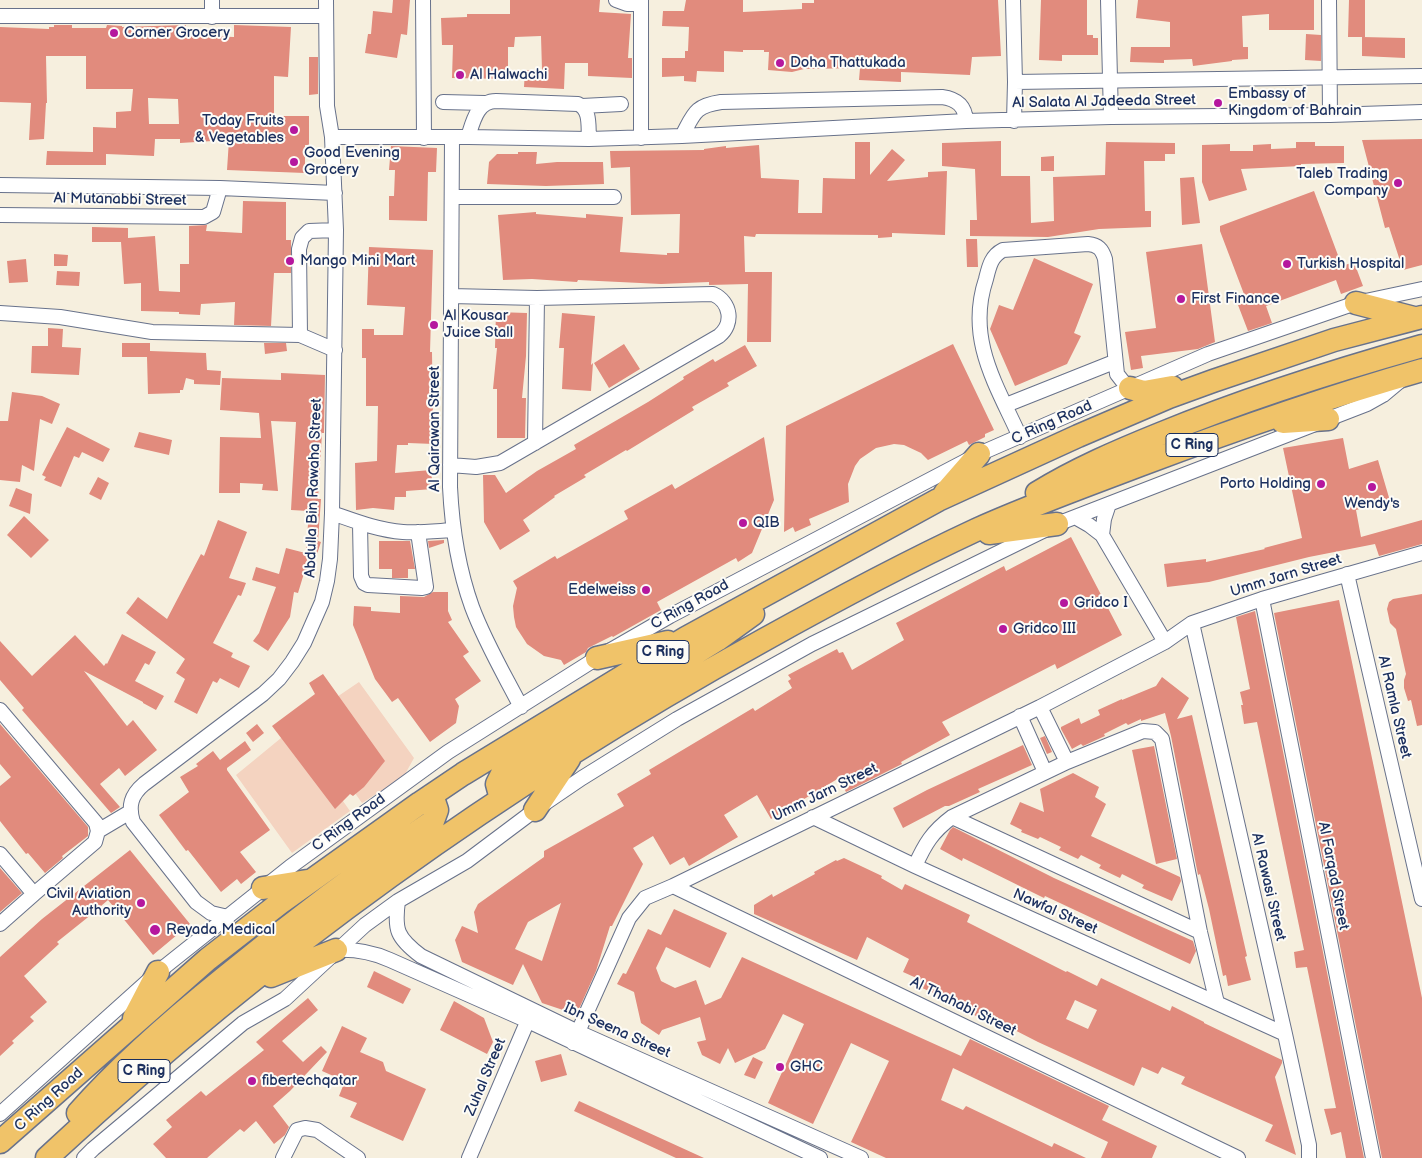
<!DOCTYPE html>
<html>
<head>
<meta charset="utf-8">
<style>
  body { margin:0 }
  canvas { display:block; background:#f6efde }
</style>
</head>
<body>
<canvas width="1422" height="1158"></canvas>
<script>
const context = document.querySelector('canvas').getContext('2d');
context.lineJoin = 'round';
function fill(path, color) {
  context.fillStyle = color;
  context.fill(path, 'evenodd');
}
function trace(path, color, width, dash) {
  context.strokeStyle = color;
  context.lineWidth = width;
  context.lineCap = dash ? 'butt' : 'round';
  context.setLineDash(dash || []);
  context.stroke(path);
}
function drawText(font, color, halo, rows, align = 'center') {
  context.font = font + ' "Balsamiq Sans",sans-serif';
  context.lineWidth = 4;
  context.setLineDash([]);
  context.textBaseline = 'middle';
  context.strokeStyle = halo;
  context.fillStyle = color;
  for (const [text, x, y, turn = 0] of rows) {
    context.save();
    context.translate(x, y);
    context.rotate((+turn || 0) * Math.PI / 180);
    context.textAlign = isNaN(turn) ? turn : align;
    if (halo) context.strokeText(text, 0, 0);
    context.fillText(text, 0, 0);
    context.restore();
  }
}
const built = new Path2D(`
  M359,682L414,758L404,776L362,803L303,720Z
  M292,729L350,811L292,853L236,775Z`);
const building = new Path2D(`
  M393,0H410L407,35L401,34L397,58L365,53L368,34H371L373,11L392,13Z
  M510,0H600L599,12L631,14L628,58H632V78L588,76V63H565L564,89L524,87L525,70H542L541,36L515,37L514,47H508V79L452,78L453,45H442L441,18L467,17V14H510Z
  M686,0H743V12L802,9V3H814V0H998L1001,56L972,57L970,75L901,72V82L859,80L860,68L804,69L792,72L768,70L769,52H764V50H743V52L724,51V72L697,71L696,82L684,81V76L662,77V58H685V51H688L689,27L662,26L663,11H684Z
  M1041,0H1087V35H1093V38H1098V55H1062V61L1039,60Z
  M1138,0H1314V30H1269V14L1242,16L1243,47H1248V59L1232,60V61L1193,66L1192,59L1164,60V63L1130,62L1131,47H1170V22L1136,18Z
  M1349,0H1365V37H1348Z
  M54,25H72V28H106L107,25L122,26V27L186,25V35L234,37V25L291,27L288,77L274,76V116H309V145H305V173L227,170L229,140L180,143V139H155L154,156L106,154V165H46L47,151L93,152V127L116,128V112L131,111L133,89H86V56H46L47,103H46L44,139L29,140L31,103L0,102V27L49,29V27H54ZM148,98L178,99L179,124H149Z
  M1306,34L1321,35V61L1305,60Z
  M1362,37L1405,38V58L1362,56Z
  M309,57H318V94L309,95Z
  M1422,139V265L1403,270L1389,227L1385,228L1362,140Z
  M1001,141V176H1030L1031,223L1054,221L1053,177L1105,175L1106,142L1175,143V154H1165V161H1144L1145,211H1151V227L1099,229L1048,237L970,236V220H977L975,169L942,166V143Z
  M855,142H870V175L892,149L905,160L887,181L928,177V172L947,171L945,235L892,233V237L878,238V235L756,234L755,237L744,236L745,272H772L771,342H747L748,284L709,285V282L661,284L578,280L577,282L532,279L503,280L498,215L536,212V214L586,218V214L623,217L620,252L667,255V253H679L680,214L631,215L630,167L611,168L610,151L704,150V149L726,146V148L759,145L761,178L799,180L798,213H822L823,178L855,179Z
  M1296,142H1315V146H1344V163L1301,164V166L1241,169L1247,190L1209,201L1202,182V145L1230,144V151H1253V145L1271,144V149L1296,148Z
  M391,146L437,148L436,172H428L427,221L389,220V196H394L395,170H389Z
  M518,152H537L536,164L557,162H603L604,184L546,186L487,184L489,162L497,154H518Z
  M1054,156V171H1041V157Z
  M1194,177L1200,223L1182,225L1180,178Z
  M1314,191L1342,266L1354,262L1363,286L1341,294L1336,280L1266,306L1272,323L1248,331L1238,305L1247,302L1220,231V226Z
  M243,201L286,202V240H291V273H274L271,326L234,325L235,302L201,304L200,315L179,314V312L141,311V283L124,284L121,242H92V227L128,228V238L155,236L159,291L180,292V264H189V226L207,225L206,231L242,233Z
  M966,239H977L978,267H967Z
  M1202,244L1215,342L1198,349L1141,356L1143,368L1131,370L1125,332L1156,328L1146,252Z
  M369,247L433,250L430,352H432L433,423H435L434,444L408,443V445H397L395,473L431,470L433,489L406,491V497H395L394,510L373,508L356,510L355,463L377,461L378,406H366V358H362V329H374V335H403L405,307L367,305Z
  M54,254L68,255L67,266H54Z
  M1034,258L1093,284L1074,333L1081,336L1067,364L1015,386L990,329L999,305L1013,310Z
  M26,259L28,282L9,283L7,261Z
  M57,271L80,272L79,286L56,285Z
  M496,312L527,313L526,356L522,398H526L525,438H497V389H493L497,348H495Z
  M562,313L595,316L591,365L593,363L591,391L562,389L564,348H559Z
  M48,328L63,329L62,347L81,348L79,375L31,373L32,346H48Z
  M122,343H150V351L206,353L207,370L221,371L220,385L194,384V380L186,378L183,390H180V393L148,394L147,357H122Z
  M264,343H286L287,351L265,354Z
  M624,344L640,369L609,388L594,363Z
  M953,344L994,430L985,434V437L969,445L967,441L928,460L921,453L904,445L894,444L876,448L860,459L855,466L848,484L849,502L809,519L811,525L795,532L793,527L784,532L786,426Z
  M745,345L757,366L727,383L729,386L692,407L694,410L627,451L626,450L584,475L586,477L554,496L555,497L523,520L530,531L500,550L484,522L483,475H495L506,493L537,471L576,449L574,445L648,402L684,379L683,377L713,359L715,362Z
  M281,373L325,375L324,433H322L318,499H321L318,541L321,542L317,554L306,551L309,511L291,510L296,422L271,421L278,491L262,490L263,484L240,483V493H219L220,437L261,438L259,413L220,410L222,378L281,380Z
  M12,392L42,396L60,404L52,424L40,419L34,471L22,465L20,482L0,480V421H8Z
  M67,427L110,449L103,462L82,452L79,458L74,456L61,487L44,480L46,477L42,475Z
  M139,432L172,440L169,455L134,447Z
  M764,437L774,500L752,553L738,562L736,558L657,602L661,610L613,637L612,636L588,648L586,652L564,665L561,660L544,656L527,644L516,627L514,617L513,606L517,588L513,581L555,556L557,559L628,519L624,511L672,484L675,489Z
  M1343,438L1349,469L1378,460L1390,501L1356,510L1361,537L1422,520V544L1379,556L1375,544L1309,557L1209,582L1167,587L1164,564L1206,559V562L1265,549L1264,548L1302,538L1283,448Z
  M98,477L109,483L101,500L89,494Z
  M16,488L32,494L30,514L9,506Z
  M24,516L49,540L31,558L7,535Z
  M218,520L247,532L229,578L246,583L241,596L238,595L213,643L233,653L231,657L250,666L239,688L220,678L217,683L213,681L197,714L174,702L185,679L176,673L185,659L126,613L138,597L167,619L201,554L204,556Z
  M1071,537L1122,635L1057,669L1055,664L942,722L950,735L901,762L902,764L846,792L839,778L771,819L757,795L724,815L738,837L689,866L684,857L670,865L653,836L633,848L643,864L612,926H610L596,971L579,1009L569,1012L542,1003L523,964L513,985L462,962L455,940L462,926L478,933L474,912L478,904L544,857V851L624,806L617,794L651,774L649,770L753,708L755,711L792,688L788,681L791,679L788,675L837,649L839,653L843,652L852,670L904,640L896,623L1004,566L1006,571ZM561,903L542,961L515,949L528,922Z
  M444,540V543L429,548L428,541Z
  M379,541H410L415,569H408V578H392V569H379Z
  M286,548L313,555L308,571L305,570L298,593L294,592L290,617L268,651L253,641L259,633L276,587L252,580L256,567L279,574Z
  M433,592H448V611L452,620L448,622L469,652L463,656L481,681L455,699L459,706L456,723L430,742L398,698L392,702L375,679L353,625L354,606L371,607V611L400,613V596L424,597Z
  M1422,594V725L1417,726L1411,700L1408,701L1404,688V680L1406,674L1396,629L1390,623L1387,609L1389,602L1393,599Z
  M1339,600L1422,998V1158H1382L1274,613Z
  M1255,611L1364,1158H1346L1341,1132L1331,1135L1324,1109L1336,1108L1307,967L1296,968L1294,952L1304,950L1257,722L1244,724L1241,705H1243L1240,692L1250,689L1236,617Z
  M122,634L156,652L149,665L145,663L135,681L164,696L156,710L143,703V702L84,671L127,726L133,720L157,750L125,776L119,768L100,784L120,807L111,813L22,710L24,708L0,680V641L32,676L75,635L104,666L106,663L107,664Z
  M323,674L385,761L364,787L353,796L350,794L335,809L272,726L315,694L309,683Z
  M1162,677L1189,698L1177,719L1192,715L1247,956L1245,957L1251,980L1228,986L1226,975L1223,976L1209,909L1200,874L1198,875L1171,736L1165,713L1141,721V719L1128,725L1126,723L1104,734L1105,736L1083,746L1081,744L1072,749L1061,729V727L1079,718L1081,724L1100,715L1098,710L1122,699V700L1156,686Z
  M0,724L88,827V836L62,856L63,858L45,873L28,853L26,854L0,821V786L11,777L0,764Z
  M257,724L264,733L253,742L246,733Z
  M1045,736L1052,752L1047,754L1040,738Z
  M245,741L251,750L227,768V770L270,830L240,852L256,872L241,884L237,879L221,892L188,850L186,851L159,815L189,792L180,777L198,766L196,764L213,751L220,760Z
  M1023,745L1032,765L978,789L980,792L949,806H945L903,828L893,808L927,790Z
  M1154,746L1177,859L1156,864L1132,750Z
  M1073,773L1099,787L1095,797L1106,804L1091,836L1180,877L1181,881L1172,901L1142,888L1144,885L1122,874L1120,878L1099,868L1101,865L1081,855L1078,859L1059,850L1061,847L1040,837L1038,839L1021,832L1022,830L1010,824L1020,802L1044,812L1040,789Z
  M953,827L1054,878L1193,941L1196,951L1190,964L1045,896L1044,898L963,858L962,861L940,849L950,830Z
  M130,850L190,924L153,955L108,900L87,918L57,942L59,944L24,976L47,1002L30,1017L34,1021L12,1041L14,1043L0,1056V957L42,919Z
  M844,858L882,876L881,878L902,890L905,884L970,915L967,922L1066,972L1067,971L1097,986L1101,978L1170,1011L1172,1006L1204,1022V1023L1282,1060V1063L1275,1077L1296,1155L1265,1141L1273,1125L1181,1084L1185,1077L1162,1067L1158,1074L1142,1067L1134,1086L1038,1042L995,1020L994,1024L945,1002L946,999L918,986L921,980L903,972L909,959L867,937L857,960L754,914V905L772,894L773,897L815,874L814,872L836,860L837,861ZM1075,1000L1097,1010L1088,1029L1066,1019Z
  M0,868L22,893L0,912Z
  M674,909L727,933L710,968L666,947L656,968L661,981L675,988L696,980L705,1005L721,998L742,957L961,1056L970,1039L1109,1106L1102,1120L1157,1146L1152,1158H1101L1108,1142L953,1068L941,1100L963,1110L966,1106L1052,1147L1054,1143L1086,1158H886L851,1142L889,1061L851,1043L813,1124L768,1103L804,1024L783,1014L765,1049L735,1063L728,1048L720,1064L702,1055L697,1042L706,1040L700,1017L662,1030L659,1035L641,1023L634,992L617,984L623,973L626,974L648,929L661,935Z
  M374,971L411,989L403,1004L367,987Z
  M308,998L318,1010L282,1041L303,1062L321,1046L327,1052L290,1091L273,1106L289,1127L285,1135L274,1144L256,1121L244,1132L240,1129L207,1158H166L153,1144L172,1127L166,1120L201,1091L206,1096L264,1050L256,1042Z
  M454,1001L484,1018L493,1042L487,1054L440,1030Z
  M342,1026L367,1038L360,1052L383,1062L386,1071L426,1089L403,1141L350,1117L357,1103L339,1096L345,1081L322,1071Z
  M561,1054L567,1075L541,1082L535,1061Z
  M753,1057L763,1062L755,1079L744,1075Z
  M579,1101L704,1158H676L574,1111Z`);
const minor = new Path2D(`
  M212,0V17
  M423,0L424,138
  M616,0L627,4H641V0
  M1013,0L1015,82L1014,121
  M1108,0L1111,117
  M1329,0L1330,115
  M641,4V138
  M0,16H326
  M1015,82L1422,76
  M443,102L485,103
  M582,106L621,104
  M682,136C694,114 694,106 721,102L942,97C957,99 965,106 966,121
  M332,137H468L589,139L682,136L966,121L1111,117L1330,115L1422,112
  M468,137C473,122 477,101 496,101L578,104C591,110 588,126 589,139
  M452,138L450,487C452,528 458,568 472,607C485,642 504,674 521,707
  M0,185L220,188L335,193
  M452,197H614
  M0,215L204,217L213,212L220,188
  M0,313L60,317L152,332L300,335L335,350
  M300,335L299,249L302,238L309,231L336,230
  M1006,405L1114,362
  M1020,437C996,384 966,339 986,279C989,267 991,256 1003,250L1088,244C1098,245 1102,249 1105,259L1117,374L1124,383L1130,388
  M535,443L537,298
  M450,465L476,467L500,463L719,336C734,324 731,302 713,294L537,298L451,296
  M332,513C355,521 378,530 403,532C420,533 437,531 454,530
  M1075,517L1089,525L1102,535L1165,642
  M360,524L361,576L364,583L368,585L422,588L426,587L418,532
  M1102,535L1104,519L1109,504
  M1347,574L1422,899
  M1262,599L1373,1158
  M1192,623L1285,1034L1309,1145V1158
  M1040,707L1067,762
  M0,710L96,823L98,831L95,842L34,894
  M1020,716L1045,772
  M813,817L915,866L1285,1034
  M952,817L1200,932
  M98,831L130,812
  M0,854L34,894L0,924
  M915,866C925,844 932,832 952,817L1067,762L1143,731L1155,732L1162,739L1200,932L1217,1003
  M673,886L1238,1158
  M398,901C394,930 397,938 421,956L578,1032L861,1158
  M228,917L211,913L196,902L133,822C128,806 131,795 144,784L263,694L279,679L292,662L304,643L322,602L327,581L330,559L332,513L336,230L332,137L327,106L326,0
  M336,950C356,949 372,952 390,960L528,1021L820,1158
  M573,1043L629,918L645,898L673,886L1040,707L1165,642L1192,623L1262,599L1422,553
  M0,1114L158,972L290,867L448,752L597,658L670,616L979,454L1208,354L1356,303L1422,289
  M84,1158L93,1149L243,1023L285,999L365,925L398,901L467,861L535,810L582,778L677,719L812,644L1057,524L1367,404L1383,395L1401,380
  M283,1158L297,1130L305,1128L317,1130L358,1158
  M469,1158L531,1013`);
const trunk = new Path2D(`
  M1356,303L1414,318
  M1130,388L1144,392L1172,387
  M1283,422L1328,419
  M945,493L979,454
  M1037,493C1076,469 1118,451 1160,434C1245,399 1333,371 1422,346
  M989,533L1057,524
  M597,658L668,642
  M501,799L497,784L503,772L717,640L753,614
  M535,810L569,759
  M263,888L307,881
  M271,976L336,950
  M134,1018L158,972
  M78,1113C122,1063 173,1019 225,977C292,922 361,870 433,821L437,810L432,795
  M0,1142L208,959L280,903L420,803L463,774L686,638L938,500L1078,436L1169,397L1213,381L1334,340L1422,317
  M47,1158C263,956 503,784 762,641C832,602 903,564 976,530C1029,506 1085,486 1140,465C1233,430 1327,397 1422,370`);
const markers = [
  [114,33,5,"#b5179e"],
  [780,63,5,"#b5179e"],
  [460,75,5,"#b5179e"],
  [1218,103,5,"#b5179e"],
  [294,130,5,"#b5179e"],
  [294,162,5,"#b5179e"],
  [1398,183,5,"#b5179e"],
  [290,261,5,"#b5179e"],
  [1287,264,5,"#b5179e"],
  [1181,299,5,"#b5179e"],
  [434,325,5,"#b5179e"],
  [1321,484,5,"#b5179e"],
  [1372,487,5,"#b5179e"],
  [743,523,5,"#b5179e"],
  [646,590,5,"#b5179e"],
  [1064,603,5,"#b5179e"],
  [1003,629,5,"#b5179e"],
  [141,903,5,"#b5179e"],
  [155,930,6,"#b5179e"],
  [780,1067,5,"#b5179e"],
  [252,1081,5,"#b5179e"]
];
const shields = [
  [1192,445,52],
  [663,652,52],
  [144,1071,52]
];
const shieldNames = [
  ["C Ring",1192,445],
  ["C Ring",663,652],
  ["C Ring",144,1071]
];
const poiNames = [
  ["Corner Grocery",124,33],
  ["Doha Thattukada",790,63],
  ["Al Halwachi",470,75],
  ["Embassy of",1228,94],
  ["Kingdom of Bahrain",1228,111],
  ["Today Fruits",284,121,"right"],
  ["& Vegetables",284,138,"right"],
  ["Good Evening",304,153],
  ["Grocery",304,170],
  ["Taleb Trading",1388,174,"right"],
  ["Company",1388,191,"right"],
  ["Mango Mini Mart",300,261],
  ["Turkish Hospital",1297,264],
  ["First Finance",1191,299],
  ["Al Kousar",444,316],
  ["Juice Stall",444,333],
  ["Porto Holding",1311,484,"right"],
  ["Wendy's",1372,504,"center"],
  ["QIB",753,523],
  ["Edelweiss",636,590,"right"],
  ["Gridco I",1074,603],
  ["Gridco III",1013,629],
  ["Civil Aviation",131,894,"right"],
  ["Authority",131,911,"right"],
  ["Reyada Medical",166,930],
  ["GHC",790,1067],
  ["fibertechqatar",262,1081]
];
const streetNames = [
  ["Al Salata Al Jadeeda Street",1104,102,-1],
  ["Al Mutanabbi Street",120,200,1],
  ["C Ring Road",1052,423,-24],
  ["Al Qairawan Street",435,429,-90],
  ["Abdulla Bin Rawaha Street",314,488,-88],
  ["Umm Jarn Street",1286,576,-17],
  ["C Ring Road",690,605,-29],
  ["Al Ramla Street",1394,707,77],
  ["Umm Jarn Street",825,793,-26],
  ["C Ring Road",349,823,-36],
  ["Al Farqad Street",1333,876,79],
  ["Al Rawasi Street",1268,887,77],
  ["Nawfal Street",1055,912,24],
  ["Al Thahabi Street",963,1007,26],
  ["Ibn Seena Street",617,1031,24],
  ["Zuhal Street",486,1077,-67],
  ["C Ring Road",49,1100,-42]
];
fill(built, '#f4d3c0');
fill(building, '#e18b7d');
trace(minor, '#68728b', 16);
trace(trunk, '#68728b', 25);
trace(minor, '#fff', 14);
trace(trunk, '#f0c369', 22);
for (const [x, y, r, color] of markers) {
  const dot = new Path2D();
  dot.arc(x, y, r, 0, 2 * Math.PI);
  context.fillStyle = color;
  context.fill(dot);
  trace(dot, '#fdfcf7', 2);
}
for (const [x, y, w] of shields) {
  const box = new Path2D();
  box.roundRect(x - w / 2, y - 11.5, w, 23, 4);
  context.fillStyle = '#fdfcf7';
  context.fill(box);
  trace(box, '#1b2f5e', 1);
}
drawText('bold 14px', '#1b2f5e', null, shieldNames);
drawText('15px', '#1b2f5e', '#fdfcf7', poiNames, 'left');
drawText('15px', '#1b2f5e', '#fdfcf7', streetNames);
</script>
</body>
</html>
